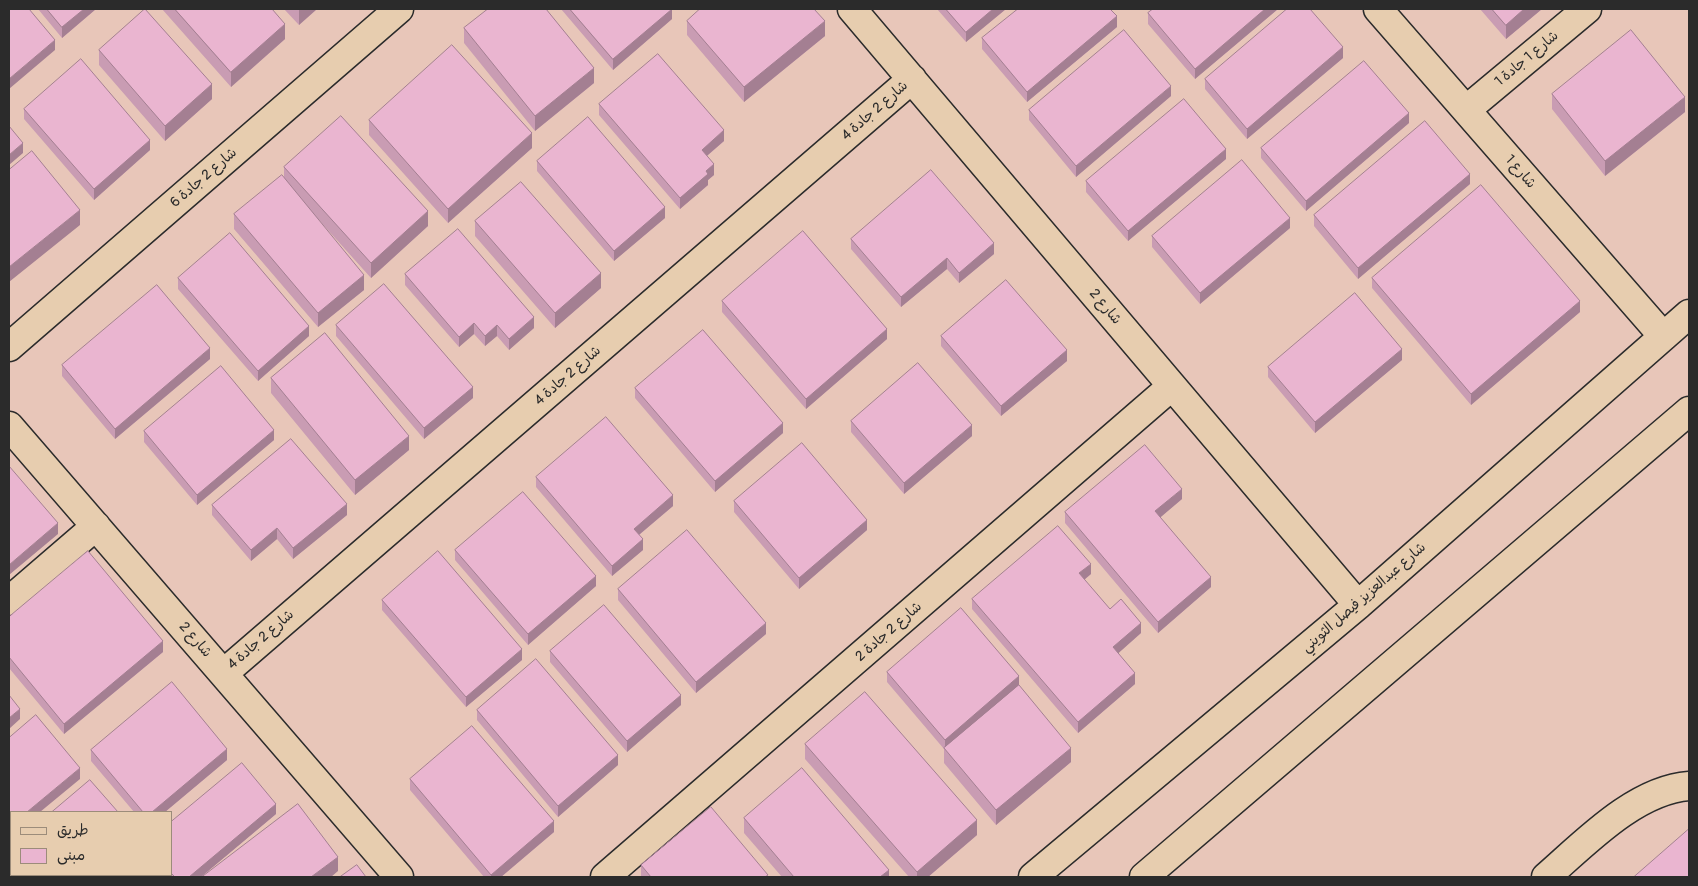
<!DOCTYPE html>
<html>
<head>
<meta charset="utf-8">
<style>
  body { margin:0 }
  #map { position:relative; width:1698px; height:886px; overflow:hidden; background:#e8c6b9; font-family:Pangolin,"Playpen Sans Arabic",sans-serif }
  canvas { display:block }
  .frame { position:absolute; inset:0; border:10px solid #2b2b2b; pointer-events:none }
  .legend { position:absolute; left:10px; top:811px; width:162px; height:65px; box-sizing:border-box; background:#e7cdaf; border:1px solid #9c8c7a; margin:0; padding:6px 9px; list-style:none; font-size:15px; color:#2b2b2b }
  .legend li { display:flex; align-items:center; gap:10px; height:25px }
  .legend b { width:25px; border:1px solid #9c8c7a }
</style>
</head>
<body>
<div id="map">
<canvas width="1698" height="886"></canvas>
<div class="frame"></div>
<ul class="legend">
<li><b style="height:6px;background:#e7cdaf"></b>طريق</li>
<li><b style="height:14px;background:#eab5d0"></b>مبنى</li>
</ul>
</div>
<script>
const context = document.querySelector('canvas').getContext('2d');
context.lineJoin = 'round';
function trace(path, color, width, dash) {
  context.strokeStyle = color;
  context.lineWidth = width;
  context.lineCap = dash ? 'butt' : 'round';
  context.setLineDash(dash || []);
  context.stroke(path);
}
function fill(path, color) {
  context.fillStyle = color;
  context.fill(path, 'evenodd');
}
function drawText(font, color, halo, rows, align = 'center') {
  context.font = font + ' Pangolin,"Playpen Sans Arabic",sans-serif';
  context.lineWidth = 4;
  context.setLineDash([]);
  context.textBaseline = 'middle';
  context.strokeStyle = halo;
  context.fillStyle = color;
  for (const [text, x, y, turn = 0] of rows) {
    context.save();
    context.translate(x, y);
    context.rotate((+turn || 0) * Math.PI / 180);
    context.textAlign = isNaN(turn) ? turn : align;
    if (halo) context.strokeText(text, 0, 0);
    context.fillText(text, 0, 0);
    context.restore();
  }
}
const minor = new Path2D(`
  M852,9L1358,605
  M1378,9L1663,336
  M1466,110L1587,9
  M9,347L399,9
  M9,426L399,877
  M9,601L96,526
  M224,673L912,79
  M605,877L1172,386
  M1033,877L1358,605L1689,314
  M1144,877L1689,411
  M1546,877C1585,843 1635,790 1689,786`);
const wall = new Path2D(`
  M38,9H96L62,38Z
  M162,9H272L285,39L231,87Z
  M284,9H317L299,25Z
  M561,9H671L672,19L613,70Z
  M937,9H1006L966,42Z
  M1153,9H1278L1195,79L1148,24V13Z
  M1480,9H1542L1506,39Z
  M687,21L825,36L744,102L687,35Z
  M1117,27L1027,102L982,49V38Z
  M464,28L594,83L535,131L464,43Z
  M99,50L212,99L165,141L99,65Z
  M1343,58L1247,139L1205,89V79Z
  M1552,94L1685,112L1605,176L1552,109Z
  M1171,96L1076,177L1029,120V110Z
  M599,104L724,141L707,156L714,175L708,180V185L680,209L599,115Z
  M24,109L150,150L94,200L24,119Z
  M369,120L532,148L448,223L369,135Z
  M1409,123L1306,211L1261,158V148Z
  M1226,159L1128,241L1086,192V181Z
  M537,161L665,218L614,261L537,171Z
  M284,167L428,226L371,278L317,218L364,290L318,327L234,229V214L284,178Z
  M1470,184L1358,279L1314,226V215Z
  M475,221L601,288L555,328L475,236Z
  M1290,228L1200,304L1152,247V236Z
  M851,239L994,254L959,283L947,269L901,307L851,249Z
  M405,274L534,328L509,350L497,336L485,346L474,334L459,347L405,285Z
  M178,278L309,336L258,381L178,289Z
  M1372,278L1580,312L1471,405L1372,288Z
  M722,301L887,339L806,409L722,312Z
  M336,325L473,398L424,439L336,336Z
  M941,336L1067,361L1001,416L941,346Z
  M210,359L115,439L62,376V365Z
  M1402,360L1315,433L1268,377V367Z
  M271,378L409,450L355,495L271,393Z
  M635,388L783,433L715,492L635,398Z
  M851,421L972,436L904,494L851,432Z
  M144,431L274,440L197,505L144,442Z
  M536,477L673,506L639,535L643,550L612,576L536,487Z
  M1182,499L1160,517L1211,587L1158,633L1065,523V512Z
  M734,501L867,530L799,589L734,512Z
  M212,505L347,515L293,559L277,539L251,561L212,515Z
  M455,550L596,586L528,645L455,560Z
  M1091,574L1084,580L1110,609L1141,633L1118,653L1135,684L1078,733L972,609V599Z
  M618,589L766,634L696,693L618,600Z
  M382,600L522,660L466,707L382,610Z
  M9,617L163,652L64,734L9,668Z
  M550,651L681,705L627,752L550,662Z
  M887,672L1019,686L1071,762L996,825L944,763V749L887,682Z
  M477,710L618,765L558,817L477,720Z
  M805,744L977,835L928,877H909L805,759Z
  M91,750L227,760L165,812H134L91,761Z
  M410,779L554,832L501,877H484L410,790Z
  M276,814L201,877H166L164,875H171V822Z
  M744,818L889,877H782L744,833Z
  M641,865L768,877H641Z`);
const shadedWall = new Path2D(`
  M84,9H96L62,38V27Z
  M301,9H317L299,25V10Z
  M672,9V19L613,70V59Z
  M993,9H1006L966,42V32Z
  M1265,9H1278L1195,79V69Z
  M1524,9H1542L1506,39V25Z
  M1117,16V27L1027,102V92Z
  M825,21V36L744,102V87Z
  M285,24V39L231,87V72Z
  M55,40V50L9,89V79Z
  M1343,47V58L1247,139V129Z
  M594,68V83L535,131V116Z
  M212,84V99L165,141V126Z
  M1171,86V96L1076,177V166Z
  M1685,97V112L1605,176V161Z
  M1409,113V123L1306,211V201Z
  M724,130V141L702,160V150Z
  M532,133V148L448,223V209Z
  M150,140V150L94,200V189Z
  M23,143V153L9,165V155Z
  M1226,149V159L1128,241V231Z
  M714,164V175L708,180V185L680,209V198L706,171Z
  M1470,174V184L1358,279V268Z
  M665,207V218L614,261V251Z
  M80,210V225L9,282V267Z
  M428,211V226L371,278V263Z
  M1290,218V228L1200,304V293Z
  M994,243V254L959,283V273Z
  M947,258V269L901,307V297Z
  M601,273V288L555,328V313Z
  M364,275V290L318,327V313Z
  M1580,301V312L1471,405V394Z
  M534,317V328L509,350V339Z
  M474,323V334L459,347V337Z
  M497,325V336L485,346V336Z
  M309,326V336L258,381V371Z
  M887,329V339L806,409V399Z
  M210,348V359L115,439V429Z
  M1402,349V360L1315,433V422Z
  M1067,350V361L1001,416V406Z
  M473,387V398L424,439V428Z
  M783,423V433L715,492V481Z
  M972,425V436L904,494V483Z
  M274,430V440L197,505V495Z
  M409,436V450L355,495V480Z
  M1182,489V499L1155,522V511Z
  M673,495V506L634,539V529Z
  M347,504V515L293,559V548Z
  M867,520V530L799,589V578Z
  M58,523V534L9,575V565Z
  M277,528V539L251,561V550Z
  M643,539V550L612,576V566Z
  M1091,564V574L1079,584V573Z
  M596,576V586L528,645V634Z
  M1211,577V587L1158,633V622Z
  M766,623V634L696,693V682Z
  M1141,623V633L1113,658V647Z
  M163,641V652L64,734V724Z
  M522,649V660L466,707V697Z
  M1135,673V684L1078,733V722Z
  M1019,676V686L945,750V740Z
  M681,695V705L627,752V741Z
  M20,709V719L9,729V718Z
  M1071,748V762L996,825V810Z
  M227,749V760L165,812H152Z
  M618,755V765L558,817V806Z
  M80,768V779L40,812H27Z
  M276,804V814L201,877H189Z
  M977,820V835L928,877H917V872Z
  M554,821V832L501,877H491V875Z
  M11,826V836L9,838V828Z
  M338,857V871L331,877H311Z
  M889,870V877H880Z
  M87,875H99L96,877H84Z`);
const building = new Path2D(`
  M9,9H29L55,40L9,79Z
  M47,9H84L62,27Z
  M145,9L212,84L165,126L99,50Z
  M175,9H272L285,24L231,72Z
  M488,9H546L594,68L535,116L464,28Z
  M570,9H672L613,59Z
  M700,9H814L825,21L744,87L687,21Z
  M946,9H993L966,32Z
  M1018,9H1110L1117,16L1027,92L982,38Z
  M1153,9H1265L1195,69L1148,13Z
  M1287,9H1310L1343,47L1247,129L1205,79Z
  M1492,9H1524L1506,25Z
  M1124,30L1171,86L1076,166L1029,110Z
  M1631,30L1685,97L1605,161L1552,94Z
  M452,45L532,133L448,209L369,120Z
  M658,54L724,130L702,150L714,164L706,171L708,174L680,198L599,104Z
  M81,59L150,140L94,189L24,109Z
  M1364,61L1409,113L1306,201L1261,148Z
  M1184,99L1226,149L1128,231L1086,181Z
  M341,116L428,211L371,263L284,167Z
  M588,117L665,207L614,251L537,161Z
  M1425,121L1470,174L1358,268L1314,215Z
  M9,126L23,143L9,155Z
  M32,151L80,210L9,267V170Z
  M1242,160L1290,218L1200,293L1152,236Z
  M931,170L994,243L959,273L947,258L901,297L851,239Z
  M282,175L364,275L318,313L234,214Z
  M521,182L601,273L555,313L475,221Z
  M1481,185L1580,301L1471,394L1372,278Z
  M458,229L534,317L509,339L497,325L485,336L474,323L459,337L405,274Z
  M803,231L887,329L806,399L722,301Z
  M230,233L309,326L258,371L178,278Z
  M1006,280L1067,350L1001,406L941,336Z
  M384,284L473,387L424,428L336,325Z
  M157,285L210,348L115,429L62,365Z
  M1355,293L1402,349L1315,422L1268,367Z
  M703,330L783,423L715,481L635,388Z
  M325,333L409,436L355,480L271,378Z
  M918,363L972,425L904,483L851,421Z
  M221,366L274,430L197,495L144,431Z
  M606,417L673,495L634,529L643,539L612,566L536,477Z
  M291,439L347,504L293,548L277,528L251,550L212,505Z
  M802,443L867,520L799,578L734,501Z
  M1145,445L1182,489L1155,511L1211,577L1158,622L1065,512Z
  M9,466L58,523L9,565Z
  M523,492L596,576L528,634L455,550Z
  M1058,526L1091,564L1079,573L1110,609L1121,599L1141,623L1113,647L1135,673L1078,722L972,599Z
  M687,530L766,623L696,682L618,589Z
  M88,551L163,641L64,724L9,657V617Z
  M438,551L522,649L466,697L382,600Z
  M604,605L681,695L627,741L550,651Z
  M961,608L1019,676L945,740L887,672Z
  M536,659L618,755L558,806L477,710Z
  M172,682L227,749L152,812H143L91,750Z
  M1019,685L1071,748L996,810L944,748Z
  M865,692L977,820L917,872L805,744Z
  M9,695L20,709L9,718Z
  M36,715L80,768L27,812H11V826L9,828V738Z
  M472,726L554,821L491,875L410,779Z
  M242,763L276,804L189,877H175L171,873V822Z
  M802,768L889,870L880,877H794L744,818Z
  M90,780L118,812H52Z
  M298,804L338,857L311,877H202Z
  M711,807L768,875L765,877H651L641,865Z
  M1689,829V877H1634Z
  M11,847V875H87L84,877H9V849Z
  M357,865L366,877H340Z
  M104,875H159L161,877H101Z`);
const streetNames = [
  ["شارع 1 جادة 1",1527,59,-40],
  ["شارع 2 جادة 4",875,111,-41],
  ["شارع 1",1520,172,49],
  ["شارع 2 جادة 6",204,178,-41],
  ["شارع 2",1105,307,50],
  ["شارع 2 جادة 4",568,376,-41],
  ["شارع عبدالعزيز فيصل الثويني",1364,598,-41],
  ["شارع 2 جادة 2",889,632,-41],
  ["شارع 2",195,640,49],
  ["شارع 2 جادة 4",261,640,-41]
];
trace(minor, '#2b2b2b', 31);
trace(minor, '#e7cdaf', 28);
fill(wall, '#c99cb3');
fill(shadedWall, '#a47f92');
fill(building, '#eab5d0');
trace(building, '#a47f92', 1);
drawText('14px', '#2b2b2b', '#e7cdaf', streetNames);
</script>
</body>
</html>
